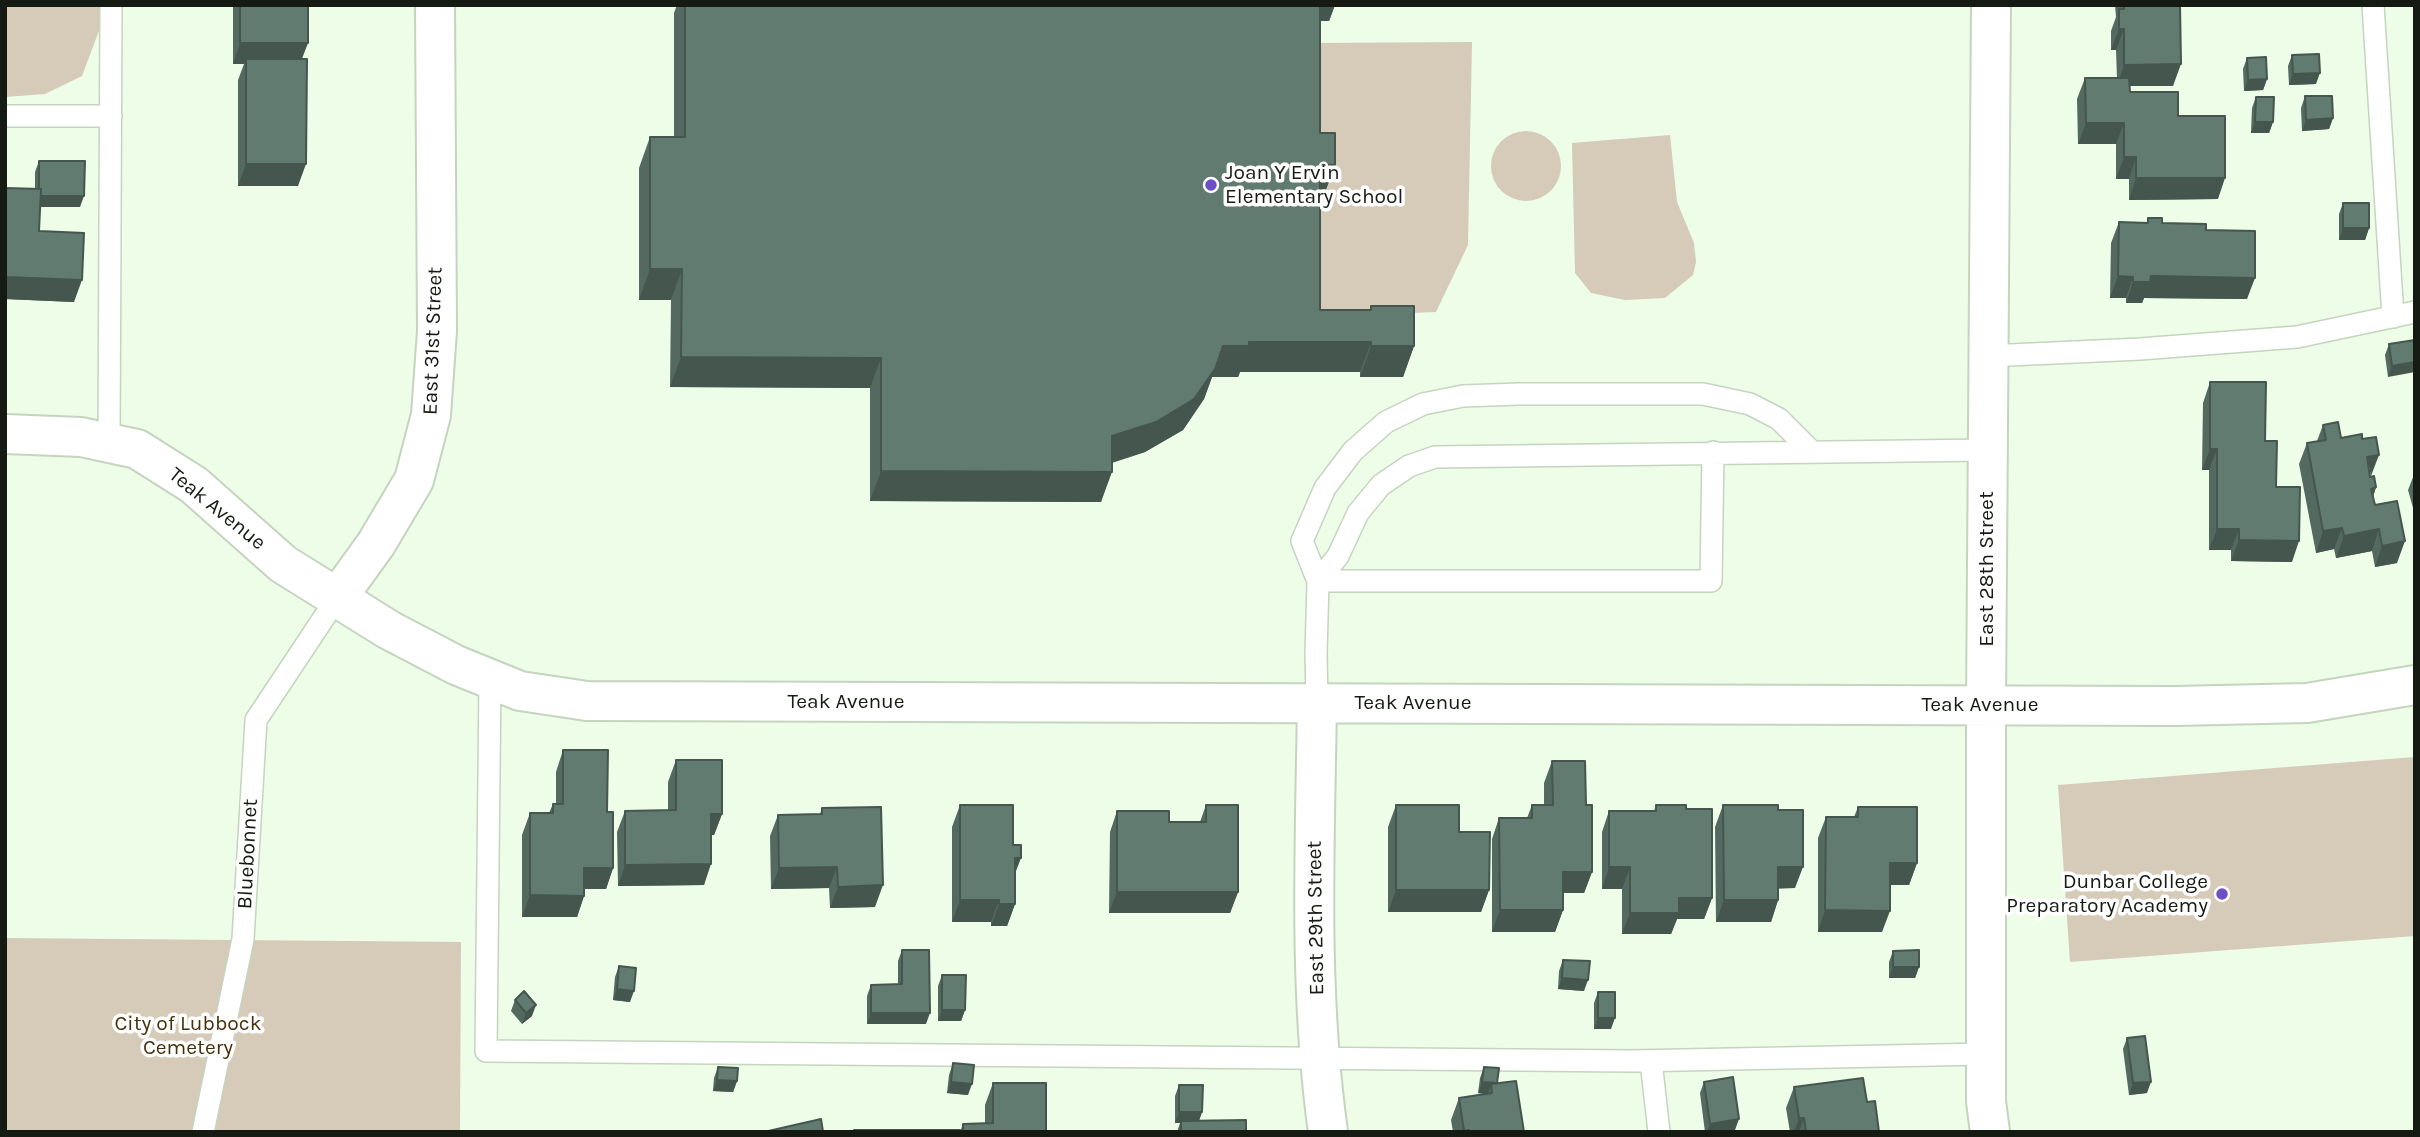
<!DOCTYPE html>
<html>
<head>
<meta charset="utf-8">
<style>
  body { margin:0 }
  #map { position:relative; width:2420px; height:1137px; overflow:hidden; background:#edfde7; font-family:Karla,sans-serif }
  canvas { display:block }
  .frame { position:absolute; inset:0; border:7px solid #151b13; pointer-events:none }
</style>
</head>
<body>
<div id="map">
<canvas width="2420" height="1137"></canvas>
<div class="frame"></div>
</div>
<script>
const context = document.querySelector('canvas').getContext('2d');
context.lineJoin = 'round';
function fill(path, color) {
  context.fillStyle = color;
  context.fill(path, 'evenodd');
}
function trace(path, color, width, dash) {
  context.strokeStyle = color;
  context.lineWidth = width;
  context.lineCap = dash ? 'butt' : 'round';
  context.setLineDash(dash || []);
  context.stroke(path);
}
function drawText(font, color, halo, rows, align = 'center') {
  context.font = font + ' Karla,sans-serif';
  context.lineWidth = 7;
  context.setLineDash([]);
  context.textBaseline = 'middle';
  context.strokeStyle = halo;
  context.fillStyle = color;
  for (const [text, x, y, turn = 0] of rows) {
    context.save();
    context.translate(x, y);
    context.rotate((+turn || 0) * Math.PI / 180);
    context.textAlign = isNaN(turn) ? turn : align;
    if (halo) context.strokeText(text, 0, 0);
    context.fillText(text, 0, 0);
    context.restore();
  }
}
const green = new Path2D(`
  M5,5H100V28L82,76L45,94L5,97Z
  M1472,42L1468,245L1436,312L1309,317V43Z
  M1491 166a35 35 0 1 1 70 0a35 35 0 1 1-70 0Z
  M1670,135L1677,202L1694,243L1696,262L1693,275L1665,298L1625,300L1591,293L1575,273L1572,143Z
  M2415,757V936L2070,962L2058,785Z
  M5,938L461,942L460,1132H5Z`);
const service = new Path2D(`
  M2373,5L2393,317
  M5,116H111
  M1988,356L2140,349L2297,337L2415,312
  M109,443L111,5
  M1318,581L1338,556L1358,513L1381,485L1409,466L1435,457L1987,450
  M1318,581H1711L1713,452
  M490,679L486,1051L1631,1061L1986,1054
  M1317,703L1316,654L1318,581L1302,541L1325,488L1353,451L1386,422L1423,404L1463,396L1519,394H1703L1750,404L1779,419L1812,452
  M1651,1061L1659,1132
  M203,1132L243,939L256,720L337,598`);
const minor = new Path2D(`
  M5,434L81,437L137,449L194,485L283,564L389,630L456,665L520,691L587,701L2176,706L2307,703L2415,685
  M337,598L376,544L414,480L431,415L437,331L435,5
  M1317,703C1315,846 1308,989 1328,1132
  M1990,1132L1986,1101V705L1991,5`);
const wall = new Path2D(`
  M233,5H308L302,59L298,186H238V80L244,64H233Z
  M677,5H1335L1329,21H1320V133L1335,165L1324,195H1320V310H1370L1371,306L1414,346L1403,377H1360V372H1240L1238,377H1212L1204,399L1183,430L1145,452L1112,463L1101,502L870,501V388L670,387L671,300H639V168L650,137H674V13Z
  M2115,5H2180L2173,86H2129L2130,92L2178,116L2218,199L2129,200V179H2116V144H2078L2077,99L2085,78H2117L2116,50H2111V31L2116,17Z
  M2292,55L2316,84L2289,85L2288,66Z
  M2247,58L2267,79L2263,90L2244,91L2243,69Z
  M2305,96L2333,118L2329,129L2302,131L2301,108Z
  M2256,97L2273,122L2269,133H2251L2252,108Z
  M39,161L80,207H40L39,231L74,302L5,299V188L35,189V172Z
  M2343,203L2369,228L2365,240H2339V214Z
  M2148,218L2162,223L2206,230L2247,299L2144,298L2142,303H2126V298H2110L2111,243L2119,222L2147,223Z
  M2415,340L2388,377L2385,355L2389,344Z
  M2210,382L2265,441L2276,487L2292,562L2231,561V550H2209V470H2202L2203,403Z
  M2323,425L2341,438L2371,476L2376,487L2373,497L2375,505L2397,563L2375,567L2372,551L2336,558L2334,549L2316,553L2299,464L2307,443L2317,441Z
  M2415,472V515L2408,490Z
  M563,750L607,812L613,868L606,889H584V896L577,917H522V835L530,813H549L553,804H556V772Z
  M676,760L722,814L714,835H711L704,885L618,886L617,832L625,811L668,810V782Z
  M1552,761L1586,805L1592,872L1584,893H1563V910L1555,932H1492V839L1499,818H1527L1532,805H1544V783Z
  M960,805L1013,845L1015,904L1007,926H991V922H952V827Z
  M1206,805L1238,892L1230,913H1109L1110,832L1117,811L1169,822H1200Z
  M1396,805L1459,832L1489,890L1481,912H1388V827Z
  M1656,805L1686,809L1712,898L1704,919H1677L1671,934H1622V889H1602V832L1609,811H1654Z
  M1723,805L1778,810L1795,888H1778V900L1771,922H1716L1715,827Z
  M1858,807L1917,863L1909,885H1890L1882,932H1818V838L1826,817H1854Z
  M822,808L875,907L830,908L829,888L771,889L770,836L778,815L820,814Z
  M902,950L926,1024H867V996L871,985L898,984V961Z
  M1893,951L1919,967L1915,978H1889V962Z
  M1563,960L1584,991L1558,989L1559,971Z
  M619,966L630,1002L613,1000L615,977Z
  M942,975L965,1010L961,1021H938V986Z
  M1598,992L1611,1029H1594V1003Z
  M515,1000L532,1016L522,1024L511,1011Z
  M2127,1038L2147,1093L2129,1095L2123,1049Z
  M953,1063L968,1095L947,1093L949,1075Z
  M718,1067L737,1081L733,1092L713,1091L714,1078Z
  M1484,1067L1497,1083L1524,1132H1453L1451,1120L1459,1098L1485,1094L1478,1093L1480,1078Z
  M1704,1082L1735,1130L1725,1132H1705L1700,1093Z
  M993,1083L1046,1132H960L963,1124L985,1123V1105Z
  M1179,1085L1202,1112L1199,1121L1246,1132H1177L1180,1123H1175V1096Z
  M1794,1087L1867,1102L1879,1132H1790L1786,1108Z`);
const shadedWall = new Path2D(`
  M1315,5H1335L1329,21H1309Z
  M2119,29H2124L2116,50H2111Z
  M240,43H308L300,64L246,59L244,64H233Z
  M2181,64L2173,86H2117L2124,65Z
  M2320,73L2316,84L2289,85L2293,74Z
  M2267,79L2263,90L2244,91L2248,80Z
  M2333,118L2329,129L2302,131L2306,120Z
  M2255,122H2273L2269,133H2251Z
  M2086,123H2124L2116,144H2078Z
  M2124,157H2136L2129,179H2116Z
  M246,164H306L298,186H238Z
  M1320,165H1335L1324,195H1309Z
  M2136,178H2225L2218,199L2129,200Z
  M38,196H84L80,207H34Z
  M2343,228H2369L2365,240H2339Z
  M650,269H682L671,300H639Z
  M2118,276L2133,277L2126,298H2110Z
  M2151,276L2255,278L2247,299L2144,298L2142,303H2126L2133,282Z
  M5,277L82,280L74,302L5,299Z
  M1249,342H1371L1360,372H1240L1238,377H1212L1223,346Z
  M1371,346H1414L1403,377H1360Z
  M681,357L881,358L870,388L670,387Z
  M2415,362V372L2388,377L2392,366Z
  M1215,369L1204,399L1183,430L1145,452L1101,466L1112,436Z
  M2210,449H2217L2209,470H2202Z
  M2379,455L2371,476L2367,457Z
  M881,471L1112,472L1101,502L870,501Z
  M2376,487L2369,509L2371,489Z
  M2342,528L2334,549L2316,553L2323,531Z
  M2217,529H2239L2231,550H2209Z
  M2379,529L2372,551L2336,558L2344,536Z
  M2239,540L2299,541L2292,562L2231,561Z
  M2405,541L2397,563L2375,567L2382,546Z
  M711,814H722L714,835H704Z
  M1015,858H1021L1013,879Z
  M1890,863H1917L1909,885H1882Z
  M711,864L704,885L618,886L625,865Z
  M837,867L829,888L771,889L779,868Z
  M1609,867H1630L1622,889H1602Z
  M1778,867H1803L1795,888L1771,889Z
  M584,868H613L606,889H577Z
  M1563,872H1592L1584,893H1555Z
  M883,885L875,907L830,908L838,887Z
  M1396,890H1489L1481,912H1388Z
  M1117,892H1238L1230,913H1109Z
  M530,895L584,896L577,917H522Z
  M1679,898H1712L1704,919H1677L1671,934H1622L1630,913Z
  M960,900H999L991,922H952Z
  M1724,900H1778L1771,922H1716Z
  M999,904H1015L1007,926H991Z
  M1500,910H1563L1555,932H1492Z
  M1825,910L1890,911L1882,932H1818Z
  M1893,967H1919L1915,978H1889Z
  M1562,978L1588,980L1584,991L1558,989Z
  M617,989L634,991L630,1002L613,1000Z
  M536,1005L532,1016L522,1024L526,1013Z
  M942,1010H965L961,1021H938Z
  M871,1013H930L926,1024H867Z
  M1598,1018H1615L1611,1029H1594Z
  M717,1080L737,1081L733,1092L713,1091Z
  M951,1082L972,1084L968,1095L947,1093Z
  M1482,1082L1497,1083L1492,1093L1491,1084L1488,1094L1478,1093Z
  M2151,1082L2147,1093L2129,1095L2133,1083Z
  M1179,1112H1202L1198,1123H1175Z
  M1799,1118H1804L1799,1132H1794Z
  M1739,1119L1735,1130L1725,1132H1707L1710,1124Z`);
const building = new Path2D(`
  M240,5H308V43H240Z
  M685,5H1320V133H1335V165H1320V310H1371V306H1414V346H1371V342H1249V346H1223L1215,369L1194,399L1156,422L1112,436V472L881,471V358L681,357L682,269H650V137H685Z
  M2124,5H2180L2181,64L2124,65V29H2119V9H2124Z
  M2319,54L2320,73L2293,74L2292,55Z
  M2266,57L2267,79L2248,80L2247,58Z
  M246,59H307L306,164H246Z
  M2085,78H2129L2130,92H2178V116H2225V178H2136V157H2124V123H2086Z
  M2305,96H2332L2333,118L2306,120Z
  M2256,97H2274L2273,122H2255Z
  M39,161H85L84,196H41V189H39Z
  M5,188L41,189L39,231L84,233L82,280L5,277Z
  M2343,203H2369V228H2343Z
  M2148,218H2162V223L2206,224V230L2255,231V278L2151,276L2150,282H2133V277L2118,276L2119,222L2148,223Z
  M2415,340V362L2392,366L2389,344Z
  M2210,382H2266L2265,441H2277L2276,487H2300L2299,541L2239,540V529H2217V449H2210Z
  M2338,422L2341,438L2362,434V439L2376,437L2379,455L2367,457L2370,477L2374,476L2376,487L2371,489L2375,505L2397,501L2405,541L2382,546L2379,529L2344,536L2342,528L2323,531L2307,443L2326,440L2323,425Z
  M563,750H608L607,812H613V868H584V896L530,895V813H553V804H563Z
  M676,760H722V814H711V864L625,865V811L676,810Z
  M1552,761H1585L1586,805H1592V872H1563V910H1500L1499,818H1532V805H1553Z
  M960,805H1013V845H1021V858H1015V904H999V900H960Z
  M1206,805H1238V892H1117V811H1169V822H1206Z
  M1396,805H1459V832H1490L1489,890H1396Z
  M1656,805H1686V809H1712V898H1679V913H1630V867H1609V811H1656Z
  M1723,805H1778V810H1803V867H1778V900H1724Z
  M881,807L883,885L838,887L837,867L779,868L778,815L822,814V808Z
  M1858,807H1917V863H1890V911L1825,910L1826,817H1858Z
  M902,950H929L930,1013H871V985L902,984Z
  M1919,950V967H1893V951Z
  M1563,960L1590,961L1588,980L1562,978Z
  M619,966L636,968L634,991L617,989Z
  M942,975H966L965,1010H942Z
  M524,991L536,1005L526,1013L515,1000Z
  M1598,992H1615V1018H1598Z
  M2145,1036L2151,1082L2133,1083L2127,1038Z
  M953,1063L974,1065L972,1084L951,1082Z
  M718,1067L738,1068L737,1081L717,1080Z
  M1484,1067L1499,1068L1497,1083L1482,1082Z
  M1733,1077L1739,1119L1710,1124L1704,1082Z
  M1863,1078L1867,1102L1875,1101L1879,1132H1806L1804,1118H1799L1794,1087Z
  M1516,1081L1524,1132H1469V1130L1464,1131L1459,1098L1492,1093L1491,1084Z
  M993,1083H1046V1132H963V1124L993,1123Z
  M1179,1085H1203L1202,1112H1179Z
  M821,1119L823,1132H764Z
  M1246,1120V1132H1181V1121Z
  M854,1130H960V1132H854Z`);
const markers = [
  [1211,185,7,"#6c4ec7"],
  [2222,894,7,"#6c4ec7"]
];
const poiNames = [
  ["Joan Y Ervin",1225,173],
  ["Elementary School",1225,197],
  ["Dunbar College",2208,882,"right"],
  ["Preparatory Academy",2208,906,"right"]
];
const streetNames = [
  ["East 31st Street",433,341,-88],
  ["Teak Avenue",217,509,39],
  ["East 28th Street",1987,569,-90],
  ["Teak Avenue",846,702],
  ["Teak Avenue",1413,703],
  ["Teak Avenue",1980,705],
  ["Bluebonnet",248,854,-87],
  ["East 29th Street",1316,918,-91]
];
const parkNames = [
  ["City of Lubbock",188,1024],
  ["Cemetery",188,1048]
];
fill(green, '#d6cab9');
trace(service, '#c5d4bf', 24);
trace(minor, '#c5d4bf', 42);
trace(service, '#fff', 21);
trace(minor, '#fff', 38);
fill(wall, '#546a61');
fill(shadedWall, '#45564f');
fill(building, '#627b71');
trace(building, '#45564f', 2);
for (const [x, y, r, color] of markers) {
  const dot = new Path2D();
  dot.arc(x, y, r, 0, 2 * Math.PI);
  context.fillStyle = color;
  context.fill(dot);
  trace(dot, '#fff', 2.5);
}
drawText('21px', '#151b13', '#fff', poiNames, 'left');
drawText('21px', '#151b13', '#fff', streetNames);
drawText('21px', '#46300c', '#fff', parkNames);
</script>
</body>
</html>
